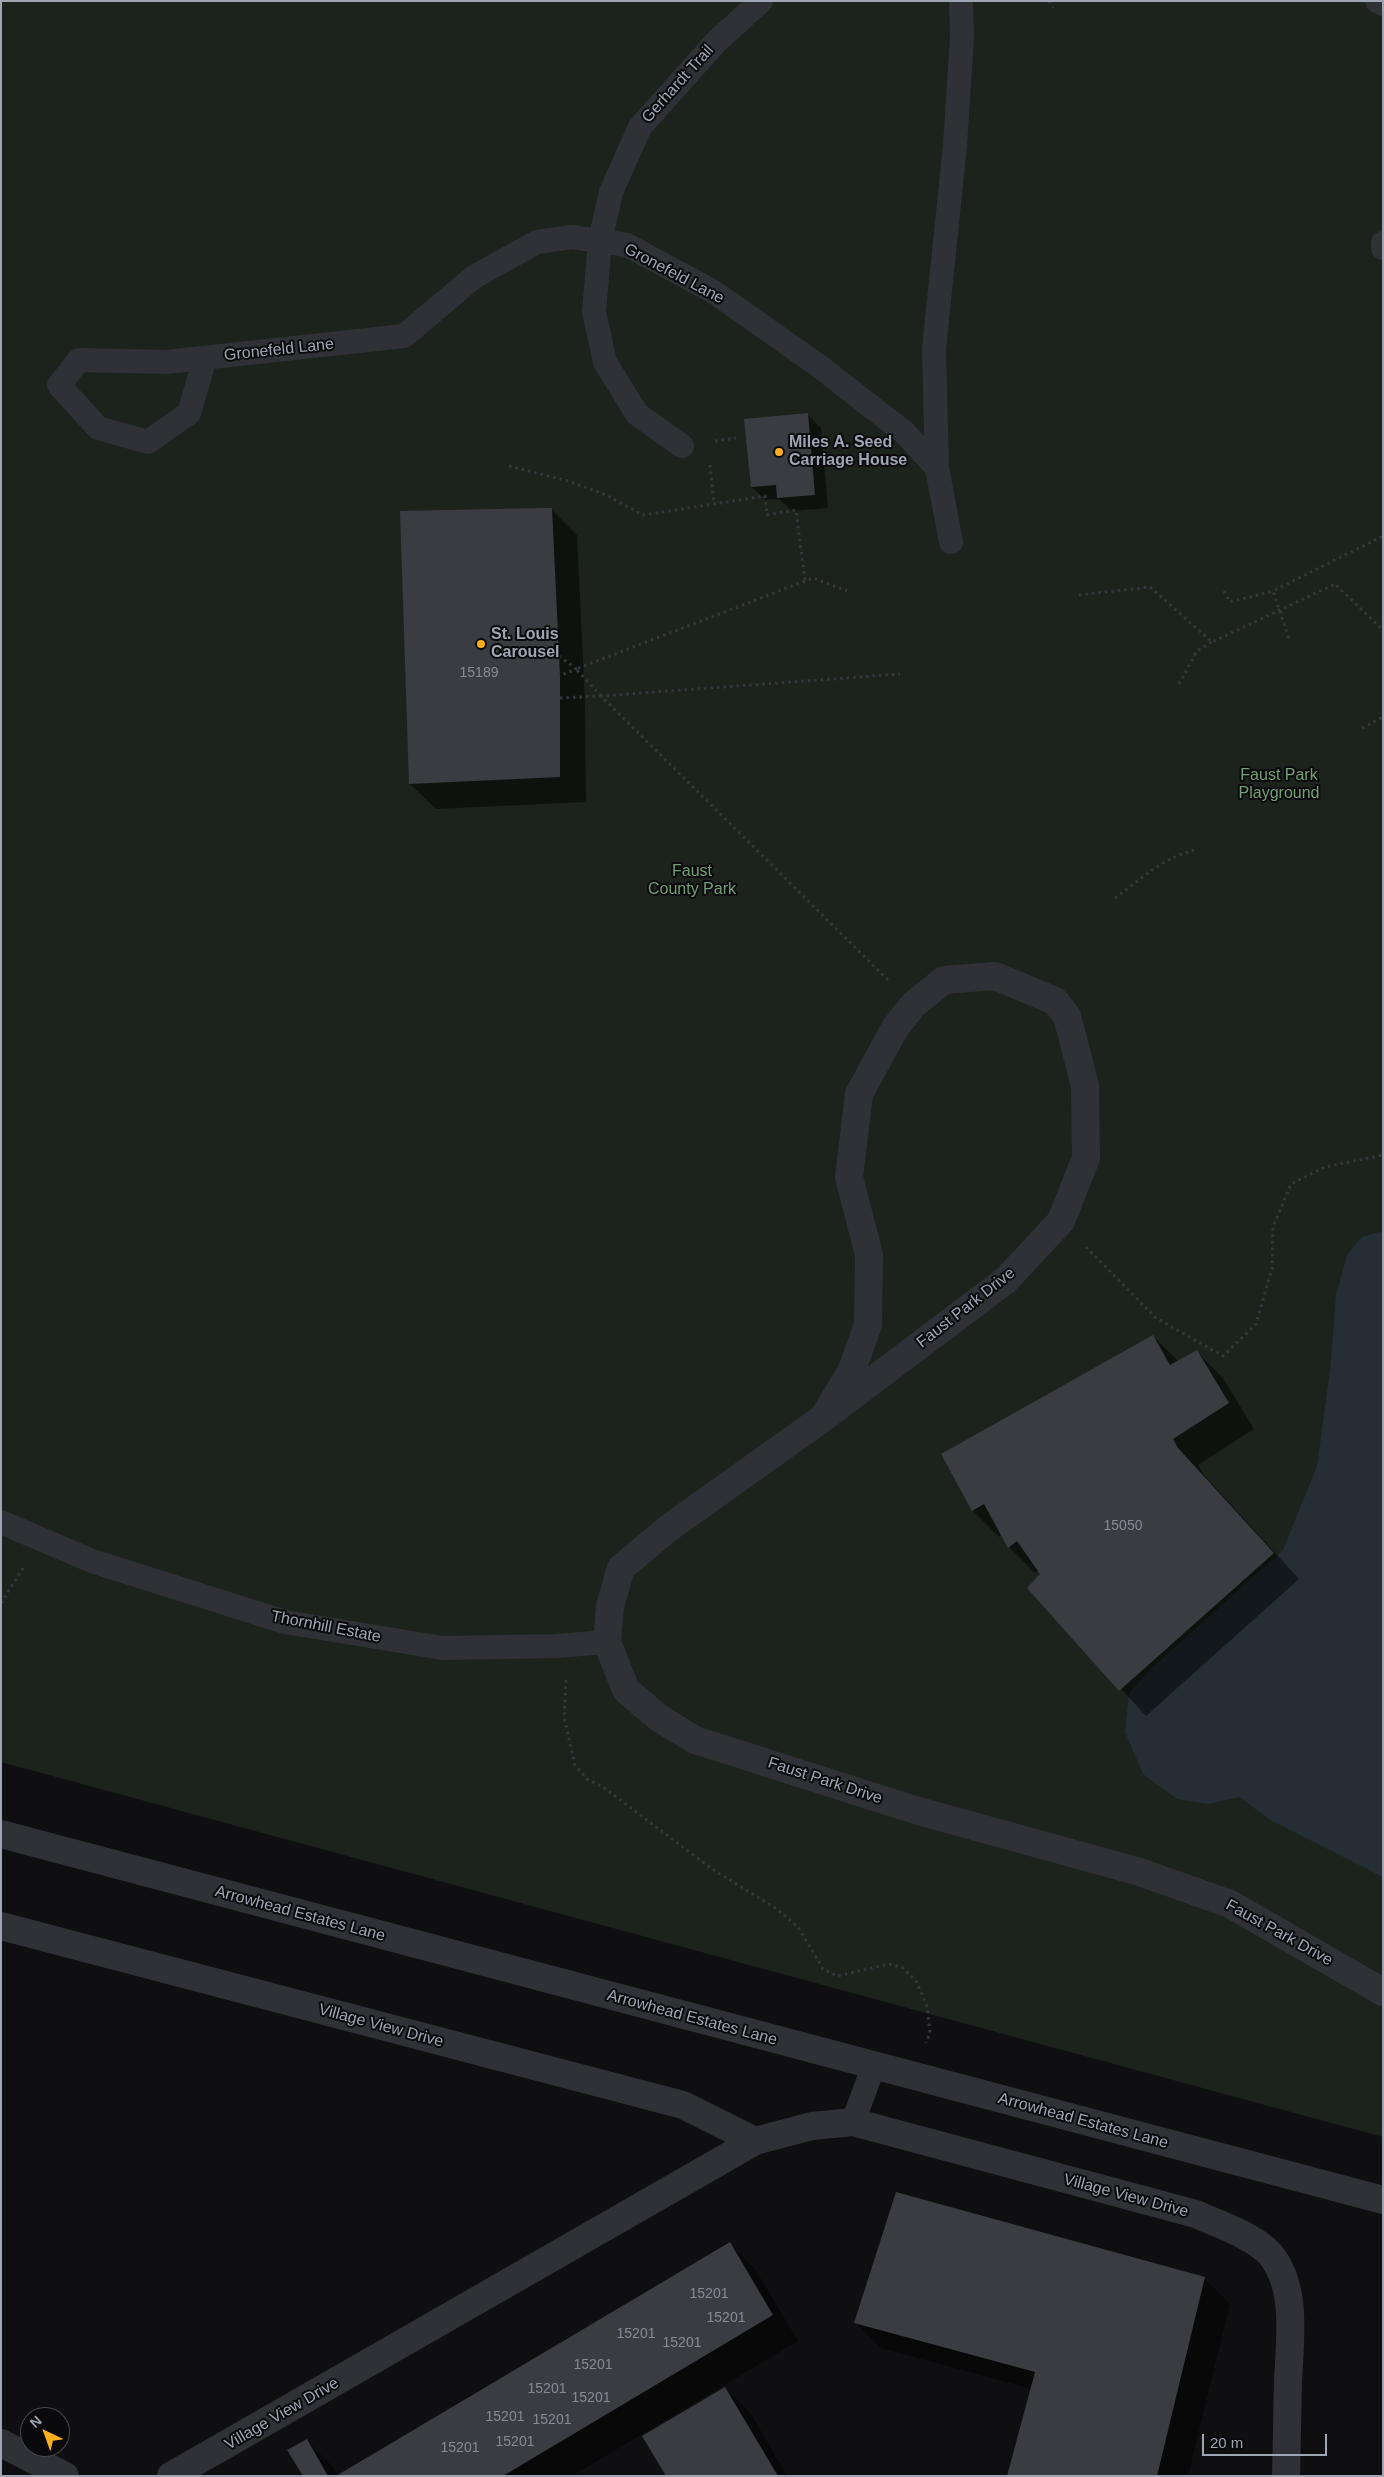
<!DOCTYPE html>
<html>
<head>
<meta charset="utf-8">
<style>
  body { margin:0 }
  #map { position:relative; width:1384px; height:2477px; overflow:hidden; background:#0f0f11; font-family:Helvetica,sans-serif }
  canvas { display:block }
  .frame { position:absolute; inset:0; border:2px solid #9fa5b3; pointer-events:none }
  .north { position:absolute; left:20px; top:2407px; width:50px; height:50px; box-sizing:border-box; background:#0a0a0c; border:1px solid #46484f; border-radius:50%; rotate:318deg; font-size:14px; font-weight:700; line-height:20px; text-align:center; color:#9fa5b3 }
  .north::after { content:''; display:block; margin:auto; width:18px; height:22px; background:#fcae1c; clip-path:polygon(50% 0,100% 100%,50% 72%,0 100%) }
  .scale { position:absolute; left:1202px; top:2434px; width:125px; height:22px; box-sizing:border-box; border:2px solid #9fa5b3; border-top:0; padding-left:6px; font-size:15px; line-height:18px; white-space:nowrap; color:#9fa5b3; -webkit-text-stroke:4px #0a0a0c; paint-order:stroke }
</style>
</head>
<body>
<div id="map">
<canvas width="1384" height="2477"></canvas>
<div class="frame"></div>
<div class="north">N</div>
<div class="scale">20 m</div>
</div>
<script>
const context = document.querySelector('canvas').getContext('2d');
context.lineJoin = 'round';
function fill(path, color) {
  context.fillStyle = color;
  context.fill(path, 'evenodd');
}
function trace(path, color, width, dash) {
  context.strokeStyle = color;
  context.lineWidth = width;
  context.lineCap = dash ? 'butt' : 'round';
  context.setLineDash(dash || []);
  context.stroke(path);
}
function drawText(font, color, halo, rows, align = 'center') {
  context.font = font + ' Helvetica,sans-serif';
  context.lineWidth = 4;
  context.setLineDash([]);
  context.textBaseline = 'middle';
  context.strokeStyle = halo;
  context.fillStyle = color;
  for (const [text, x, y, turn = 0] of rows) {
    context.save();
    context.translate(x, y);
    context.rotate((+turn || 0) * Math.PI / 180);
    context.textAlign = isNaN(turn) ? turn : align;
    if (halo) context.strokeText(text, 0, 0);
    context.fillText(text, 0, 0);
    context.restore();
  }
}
const green = new Path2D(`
  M1,1H1383V2137L1,1762Z`);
const water = new Path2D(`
  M1383,1231V1877L1272,1821L1239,1797L1209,1804L1177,1799L1143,1774L1125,1732L1129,1693L1151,1669L1283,1550L1317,1466L1330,1371L1336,1295L1347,1255L1362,1237Z`);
const shadow = new Path2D(`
  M807,414L821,428L828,508L792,511L779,499L766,500L752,487Z
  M551,509L577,535L585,703L586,802L436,809L410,784Z
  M1153,1336L1179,1362L1197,1352L1223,1378L1254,1429L1198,1465L1204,1475L1299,1579L1146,1716L1029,1588L1041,1574L1038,1570L1035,1573L1009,1547L1002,1534L999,1537L973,1511L942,1455Z
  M729,2243L755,2269L798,2341L572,2476H338Z
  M1204,2278L1230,2304L1188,2476H1008L1032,2389L881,2348L855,2322Z
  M725,2388L751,2414L787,2476H668Z
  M306,2440L332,2466L338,2476H304Z`);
const building = new Path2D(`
  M808,413L815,495L777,498L776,485L751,487L744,419Z
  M542,508H552L560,676V777L409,784L400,511Z
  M1153,1335L1170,1365L1197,1350L1229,1403L1173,1439L1178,1448L1274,1553L1119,1691L1027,1588L1040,1574L1017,1541L1008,1548L984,1504L972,1511L941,1454Z
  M896,2192L1205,2277L1157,2476H1007L1035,2372L854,2323Z
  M730,2242L773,2315L503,2476H336Z
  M725,2387L778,2476H666L642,2436Z
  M307,2439L328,2476H303L287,2450Z`);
const path = new Path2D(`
  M1049,1L1053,8
  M715,441L736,438
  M710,465L714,503
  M509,466L568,481L604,494L643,515L765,496L767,515L796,510L805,581
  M1224,591L1230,602L1273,591
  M1079,595L1150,587L1212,642L1335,584L1383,630
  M1289,638L1273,591L1383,536
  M559,656L576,669L560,676
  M1179,684L1197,651L1212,642
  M601,696L576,669L813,578L847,591
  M560,698L601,696
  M1362,728L1383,717
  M1115,898C1143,878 1159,860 1194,850
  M888,980L601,696L900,674
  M1086,1247L1156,1318L1223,1356L1256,1324L1272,1269L1273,1227L1291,1184L1325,1167L1383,1155
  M1,1603L23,1568
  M566,1680L564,1717L575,1765L587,1779L603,1787L712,1869L777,1909L798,1927L823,1969L837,1976L889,1964L902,1967L916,1981L927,2006L930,2033L926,2043`);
const lane = new Path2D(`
  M1377,1L1383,4
  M1383,243V248
  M205,358L189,413L148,442L98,428L59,385L79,360L166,362L404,336L474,277L537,242L572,237L627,245L714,292L819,366L905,433L937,468
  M682,446L637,414L605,362L594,312L600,241L611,192L640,127L717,41L761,1
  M951,542L937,468L934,349L955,145L962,37L961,1
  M1,1522L92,1561L285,1622L443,1648L556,1646L607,1642
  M853,2122L874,2065`);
const street = new Path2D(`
  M823,1418L851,1372L868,1325L869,1255L849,1177L859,1094L895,1028L913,1005L944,980L995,976L1055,1001L1067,1016L1085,1086L1086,1158L1061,1221L1006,1280L823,1418L670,1527L621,1568L610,1606L607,1642L626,1690L659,1718L695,1740L915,1810L1140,1872L1230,1904L1383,1992
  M1,1834L1383,2200
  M1,1926L683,2105L755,2141
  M1,2443L65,2476
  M171,2476L755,2141L812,2126L853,2122L1196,2214C1218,2224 1254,2236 1270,2254C1299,2288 1289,2344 1288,2384C1287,2414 1287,2445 1286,2476`);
const markers = [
  [779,452,5,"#fcae1c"],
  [481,644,5,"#fcae1c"]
];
const numberNames = [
  ["15189",479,673],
  ["15050",1123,1526],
  ["15201",709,2294],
  ["15201",726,2318],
  ["15201",636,2334],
  ["15201",682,2343],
  ["15201",593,2365],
  ["15201",547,2389],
  ["15201",591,2398],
  ["15201",505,2417],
  ["15201",552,2420],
  ["15201",515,2442],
  ["15201",460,2448]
];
const streetNames = [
  ["Gerhardt Trail",678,84,-48],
  ["Gronefeld Lane",674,274,28],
  ["Gronefeld Lane",279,350,-6],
  ["Faust Park Drive",966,1308,-38],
  ["Thornhill Estate",326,1627,11],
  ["Faust Park Drive",825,1781,18],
  ["Arrowhead Estates Lane",300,1914,15],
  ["Faust Park Drive",1279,1933,29],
  ["Arrowhead Estates Lane",692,2018,15],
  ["Village View Drive",381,2026,15],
  ["Arrowhead Estates Lane",1083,2121,15],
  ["Village View Drive",1126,2196,15],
  ["Village View Drive",282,2414,-30]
];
const poiNames = [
  ["Miles A. Seed",789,443],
  ["Carriage House",789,461],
  ["St. Louis",491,635],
  ["Carousel",491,653]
];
const parkNames = [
  ["Faust Park",1279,776],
  ["Playground",1279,794],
  ["Faust",692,872],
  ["County Park",692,890]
];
fill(green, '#1b231c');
fill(water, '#252e35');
fill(shadow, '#0007');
fill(building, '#3b3c41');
trace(path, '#36383d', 3, [2.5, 4]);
trace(lane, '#303136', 24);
trace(street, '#303136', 28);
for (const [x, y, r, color] of markers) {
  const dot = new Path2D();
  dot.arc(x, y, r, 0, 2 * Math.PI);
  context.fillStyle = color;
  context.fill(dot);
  trace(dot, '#0a0a0c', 2);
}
drawText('14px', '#868b96', null, numberNames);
drawText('16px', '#9fa5b3', '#0a0a0c', streetNames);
drawText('bold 16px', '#9fa5b3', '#0a0a0c', poiNames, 'left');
drawText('16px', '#759f77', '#0a0a0c', parkNames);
</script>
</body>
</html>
